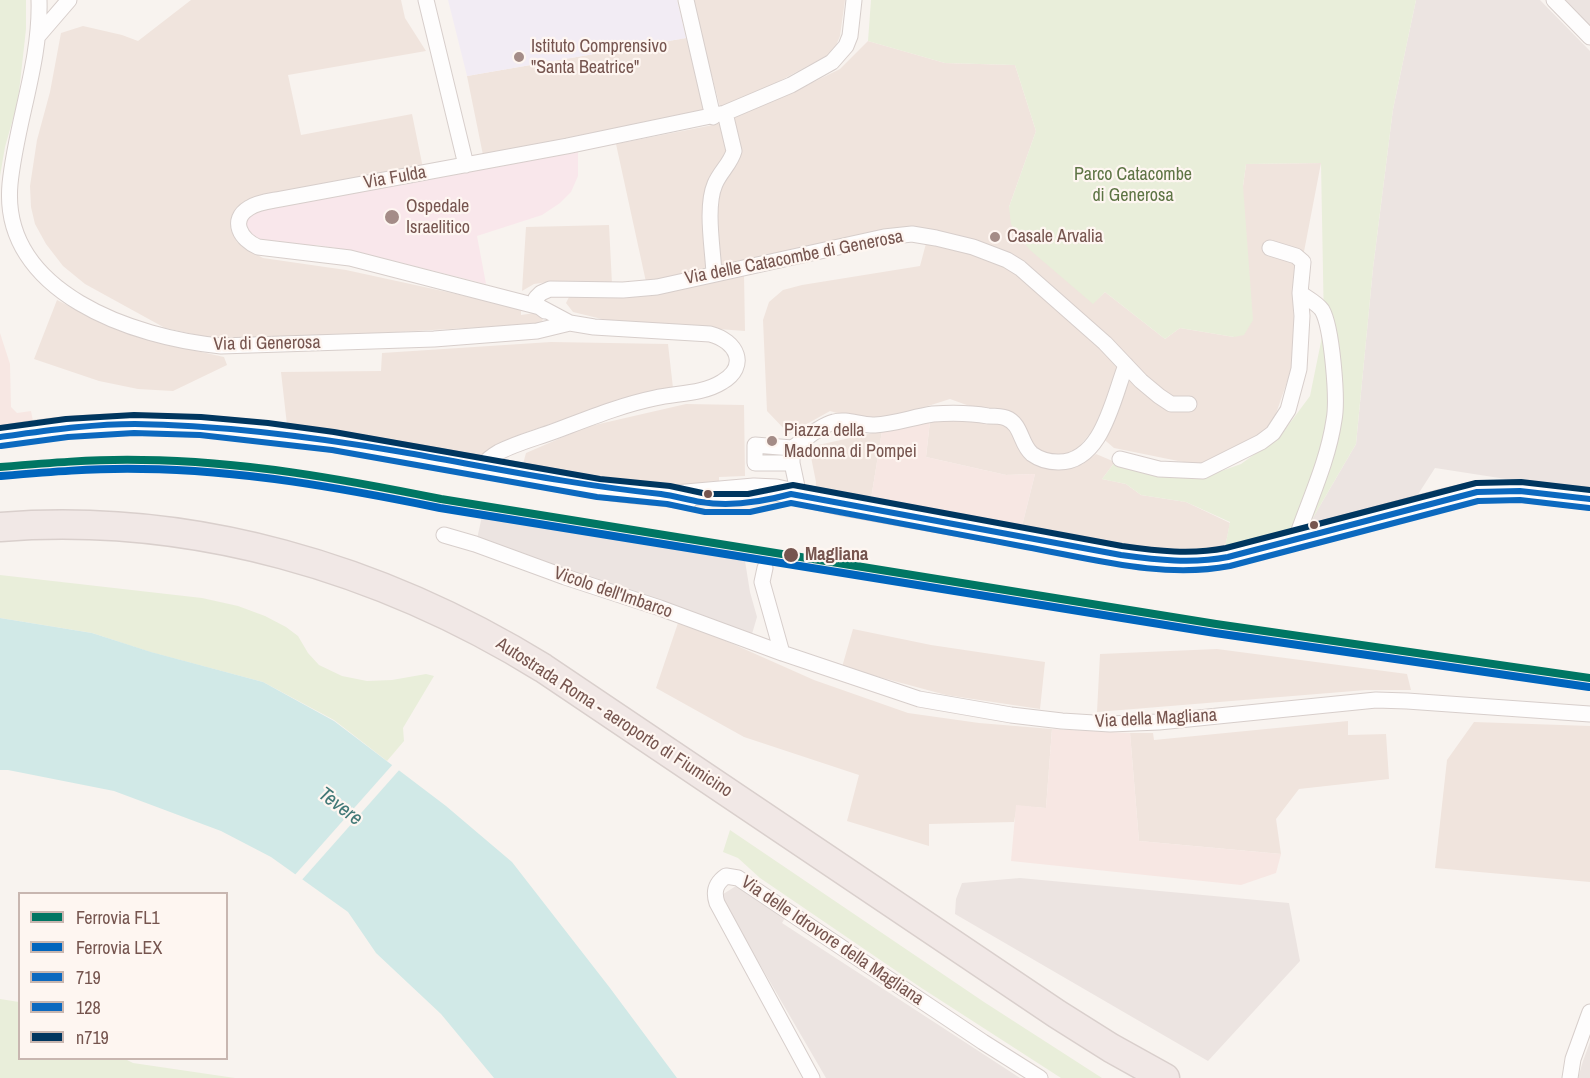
<!DOCTYPE html>
<html>
<head>
<meta charset="utf-8">
<style>
  body { margin:0 }
  #map { position:relative; width:1590px; height:1078px; overflow:hidden; background:#f8f3ef; font-family:"Archivo Narrow",sans-serif }
  canvas { display:block }
  .legend { position:absolute; left:18px; top:892px; width:210px; height:168px; box-sizing:border-box; background:#fef6f1; border:2px solid #c8b6b0; margin:0; padding:8px 10px; list-style:none; font-size:18px; color:#76554f }
  .legend li { display:flex; align-items:center; gap:12px; height:30px }
  .legend b { width:30px; border:2px solid #c8b6b0 }
</style>
</head>
<body>
<div id="map">
<canvas width="1590" height="1078"></canvas>
<ul class="legend">
<li><b style="height:8px;background:#007663"></b>Ferrovia FL1</li>
<li><b style="height:8px;background:#0065bd"></b>Ferrovia LEX</li>
<li><b style="height:8px;background:#0c69bf"></b>719</li>
<li><b style="height:8px;background:#0c69bf"></b>128</li>
<li><b style="height:8px;background:#00365f"></b>n719</li>
</ul>
</div>
<script>
const context = document.querySelector('canvas').getContext('2d');
context.lineJoin = 'round';
function fill(path, color) {
  context.fillStyle = color;
  context.fill(path, 'evenodd');
}
function trace(path, color, width, dash) {
  context.strokeStyle = color;
  context.lineWidth = width;
  context.lineCap = dash ? 'butt' : 'round';
  context.setLineDash(dash || []);
  context.stroke(path);
}
function drawText(font, color, halo, rows, align = 'center') {
  context.font = font + ' "Archivo Narrow",sans-serif';
  context.lineWidth = 4.5;
  context.setLineDash([]);
  context.textBaseline = 'middle';
  context.strokeStyle = halo;
  context.fillStyle = color;
  for (const [text, x, y, turn = 0] of rows) {
    context.save();
    context.translate(x, y);
    context.rotate((+turn || 0) * Math.PI / 180);
    context.textAlign = isNaN(turn) ? turn : align;
    if (halo) context.strokeText(text, 0, 0);
    context.fillText(text, 0, 0);
    context.restore();
  }
}
const residential = new Path2D(`
  M191,0H401L405,18L426,51L288,75L301,135L412,114L423,168L232,224L233,233L237,242L248,250L263,258L346,270L521,308V315L535,313L544,318L542,321L537,324L275,339L236,340L202,336L165,328L85,284L63,266L46,244L35,224L31,207L30,186L37,140L50,92L61,33L83,26L122,35L138,41Z
  M692,0H845L840,36L835,48L828,55L774,84L720,107Z
  M686,38L697,75L704,110L483,155L467,76Z
  M868,41L945,63L1015,65L1036,131L1009,207L1093,303L1105,292L1165,339L1180,328L1234,337L1243,186L1246,164L1321,163L1293,309L1296,335L1295,359L1271,428L1206,465L1193,464L1114,448L1093,430L1078,448L1071,454L1056,456L1042,454L1033,445L1020,424L950,399L890,418L851,417L830,411L789,434L767,411L763,320L769,302L783,290L802,285L920,266L928,236L719,268L715,222L719,186L736,161L731,117L793,92L840,69Z
  M723,123L729,151L713,176L711,270L646,282L616,144Z
  M609,225L612,284L555,281L534,284L522,291L526,227Z
  M744,274L745,331L610,321L573,312L566,303L569,297L651,292Z
  M57,300L110,326L147,340L224,357L227,365L173,391L138,389L99,381L34,359Z
  M551,342L668,344L673,388L565,419L521,434L477,457L287,425L281,372L381,371L382,353Z
  M686,404L744,405L745,476L719,477V481L706,482V486L674,487L523,464L526,453L586,427Z
  M959,420L997,423L1009,426L1044,467L1067,468L1083,464L1096,454L1115,462L1102,479L1126,484L1141,495L1186,502L1230,523L1224,553L1199,556L1021,530L1035,474L1006,475L926,457L930,421Z
  M882,431L871,499L815,491L816,482L809,447Z
  M679,620L814,680L908,713L979,723L1052,729L1046,808L1017,806L1014,822L929,824V846L847,821L859,775L744,737L656,688Z
  M853,629L931,645L1045,662L1040,709L946,695L842,667Z
  M1217,649L1407,674L1411,690H1366L1097,712L1100,654Z
  M1348,721V735L1386,734L1389,779L1299,789L1276,819L1281,854L1139,841L1130,733H1153L1154,740Z
  M1474,722L1590,726V882L1435,868L1447,760Z`);
const commercial = new Path2D(`
  M0,333L10,364L11,407L17,413L31,411L33,421L0,427Z
  M930,421L926,457L1006,475L1035,474L1021,530L871,499L882,431Z
  M1052,729L1130,733L1139,841L1281,854L1276,873L1241,885L1011,861L1016,805L1046,808Z`);
const industrial = new Path2D(`
  M1416,0H1540L1590,51V492L1435,468L1415,499L1307,528L1356,444L1373,268L1393,109Z
  M1561,0H1590V30Z
  M482,516L745,561L750,592L757,617L752,634L477,539Z
  M1020,878L1289,903L1300,961L1208,1061L955,914L956,899L962,883Z
  M736,886L786,916L782,923L1020,1078H826L720,896Z
  M1590,1042V1078H1578L1583,1061Z`);
const education = new Path2D(`
  M448,0H677L686,38L467,76Z`);
const medical = new Path2D(`
  M578,152V176L571,192L560,203L542,215L477,236L486,284L354,251L317,245L270,246L257,242L244,226L246,218L261,209Z`);
const green = new Path2D(`
  M0,0H26V29L18,101L5,147L0,176Z
  M871,0H1416L1393,109L1373,268L1356,444L1307,528L1224,553L1230,522L1186,502L1141,495L1126,484L1102,479L1115,462L1202,478L1241,464L1281,435L1310,396L1324,327L1321,163L1246,164L1243,186L1253,320L1244,335L1234,337L1180,328L1165,339L1105,292L1093,304L1030,250L1019,237L1011,224L1009,207L1036,131L1015,65L945,63L868,41Z
  M0,575L202,598L238,606L265,616L286,627L298,636L308,653L319,665L342,676L367,681L392,680L426,674L434,676L403,728L404,741L387,761L334,720L263,682L150,652L92,633L0,618Z
  M730,830L984,1002L1102,1078H1061L920,987L760,878L738,858L723,852Z
  M0,999L19,1002L20,1058L125,1059L133,1063L235,1078H0Z`);
const water = new Path2D(`
  M0,618L92,633L151,652L263,682L334,721L446,806L512,862L610,988L677,1078H494L441,1014L376,953L348,912L271,857L221,831L114,791L8,770H0Z`);
const pier = new Path2D(`
  M394,763L401,768L300,882L293,877Z`);
const minor = new Path2D(`
  M39,0C41,62 16,123 10,184C0,293 135,338 221,346L434,339L537,331L570,323L594,327L710,334C737,341 749,366 722,382C703,394 677,393 655,398C621,405 587,419 555,431C536,438 516,443 499,452C492,456 486,461 481,467
  M426,0L466,165
  M686,0L713,117
  M1554,0L1590,37
  M38,36L69,0
  M1270,248L1296,256L1303,262L1300,293
  M714,274C713,249 705,207 715,184C720,172 731,163 734,151L725,113
  M545,311L537,305L536,298L541,293L550,289L623,290L657,287L884,237L912,234L936,238L973,247L1007,260L1020,268L1105,343L1141,381L1159,396L1171,404H1189
  M570,323L540,307L350,258L258,247C241,240 229,220 249,208C258,202 271,201 281,199L567,146L725,113L791,85L832,62L846,46L850,36L854,0
  M792,448C805,440 819,426 834,422C847,418 861,426 875,425C895,424 913,417 933,414C950,413 971,413 988,416C993,416 1001,416 1006,418C1022,424 1020,444 1032,454C1039,459 1049,462 1058,462C1102,463 1113,398 1126,365
  M1120,459L1159,469L1203,471L1261,442L1273,433L1288,410L1299,369L1302,316L1300,293C1307,298 1317,303 1322,310C1332,327 1338,400 1334,420C1328,461 1309,501 1296,539
  M792,463H755V445L792,448V463L799,496
  M444,535L475,544L565,577L660,608L782,653
  M765,568L762,582L782,653L919,699L1011,715L1062,721L1110,724L1159,722L1376,700L1407,701L1590,714
  M812,1078L717,903C713,891 716,883 726,876L738,878L983,1042L1040,1078
  M1570,1078L1573,1059L1590,1012`);
const secondary = new Path2D(`
  M0,437C172,404 343,443 512,472C548,478 584,486 620,491C642,494 665,494 687,499
  M675,496L754,489L776,490L844,505L1121,555C1157,560 1193,565 1228,557L1438,501L1477,492L1520,491L1590,499`);
const motorway = new Path2D(`
  M0,527C192,512 381,568 543,668L1057,1014L1111,1048L1165,1078`);
const bus1 = new Path2D(`
  M0,437C45,431 90,424 135,424C225,425 314,437 402,452C488,467 574,485 661,494C675,496 688,500 701,502C732,507 762,502 791,494L1121,555C1157,560 1192,564 1228,557L1477,492L1520,491L1590,499`);
const bus2 = new Path2D(`
  M1,446L68,437L134,433L200,435L332,450L597,497L667,504L705,512H750L791,503C870,518 948,532 1026,547C1093,559 1163,579 1230,566L1478,501L1520,500L1589,508`);
const bus3 = new Path2D(`
  M0,428L66,419L134,415L201,417L268,423L334,432L600,479L670,486L707,494H748L793,485L1122,546C1157,551 1191,555 1226,548L1476,483L1521,482L1590,490`);
const rail1 = new Path2D(`
  M0,467C47,463 94,459 142,460C243,461 342,479 441,499L1216,624L1590,678`);
const rail2 = new Path2D(`
  M1,476C48,472 95,468 142,469C242,470 341,488 440,508L1215,633L1589,687`);
const markers = [
  [519,57,6,"#a48c87"],
  [392,217,8,"#a48c87"],
  [995,237,6,"#a48c87"],
  [772,441,6,"#a48c87"],
  [708,494,5,"#76554f"],
  [1314,525,5,"#76554f"],
  [791,555,8,"#76554f"]
];
const poiNames = [
  ["Istituto Comprensivo",531,47],
  ["\"Santa Beatrice\"",531,68],
  ["Ospedale",406,207],
  ["Israelitico",406,228],
  ["Casale Arvalia",1007,237],
  ["Piazza della",784,431],
  ["Madonna di Pompei",784,452]
];
const parkNames = [
  ["Parco Catacombe",1133,175],
  ["di Generosa",1133,196]
];
const streetNames = [
  ["Via Fulda",395,178,-10],
  ["Via delle Catacombe di Generosa",794,258,-11],
  ["Via di Generosa",267,344,-1],
  ["Vicolo dell'Imbarco",613,593,19],
  ["Autostrada Roma - aeroporto di Fiumicino",614,718,33],
  ["Via della Magliana",1156,719,-3],
  ["Via delle Idrovore della Magliana",832,941,34]
];
const stopNames = [
  ["Magliana",805,555]
];
const waterNames = [
  ["Tevere",340,807,37]
];
fill(residential, '#f0e4dd');
fill(commercial, '#f7e7e3');
fill(industrial, '#ece4e1');
fill(education, '#f2ecf4');
fill(medical, '#f9e7eb');
fill(green, '#e9eeda');
fill(water, '#d1e9e7');
fill(pier, '#f8f3ef');
trace(minor, '#d7cecb', 17);
trace(secondary, '#d8cecb', 23);
trace(motorway, '#d9cfcc', 31);
trace(minor, '#fefdfd', 15);
trace(secondary, '#fefdfd', 21);
trace(motorway, '#f1e8e6', 28);
trace(bus1, '#0c69bf', 6);
trace(bus2, '#0c69bf', 6);
trace(bus3, '#00365f', 6);
trace(rail1, '#007663', 8);
trace(rail2, '#0065bd', 8);
for (const [x, y, r, color] of markers) {
  const dot = new Path2D();
  dot.arc(x, y, r, 0, 2 * Math.PI);
  context.fillStyle = color;
  context.fill(dot);
  trace(dot, '#fef6f1', 2);
}
drawText('18px', '#76554f', '#fef6f1', poiNames, 'left');
drawText('18px', '#5d7444', '#fef6f1', parkNames);
drawText('18px', '#76554f', '#fef6f1', streetNames);
drawText('bold 18px', '#76554f', '#fef6f1', stopNames, 'left');
drawText('italic 20px', '#427977', '#fef6f1', waterNames);
</script>
</body>
</html>
